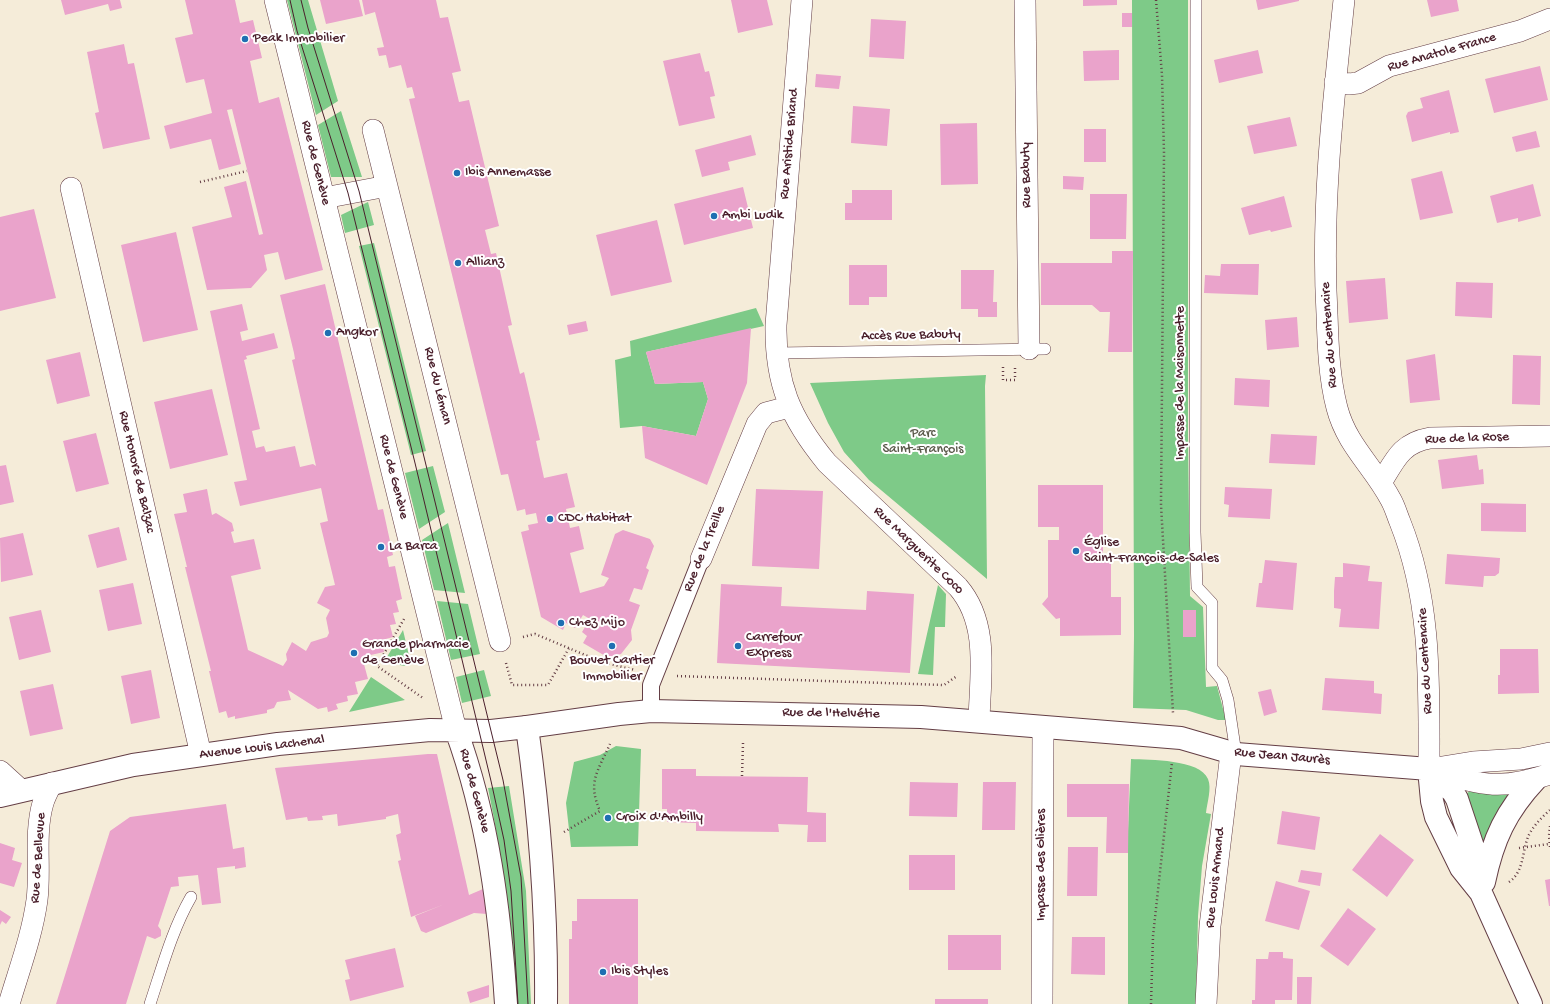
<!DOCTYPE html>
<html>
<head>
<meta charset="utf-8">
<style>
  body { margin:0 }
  canvas { display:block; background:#f5ecd9 }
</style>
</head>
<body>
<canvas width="1550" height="1004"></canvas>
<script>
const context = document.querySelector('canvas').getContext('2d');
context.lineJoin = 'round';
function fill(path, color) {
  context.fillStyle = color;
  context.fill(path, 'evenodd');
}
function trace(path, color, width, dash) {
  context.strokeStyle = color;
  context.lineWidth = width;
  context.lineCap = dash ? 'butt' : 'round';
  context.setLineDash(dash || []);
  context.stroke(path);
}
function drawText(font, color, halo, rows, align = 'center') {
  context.font = font + ' "Gochi Hand",sans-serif';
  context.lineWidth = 4;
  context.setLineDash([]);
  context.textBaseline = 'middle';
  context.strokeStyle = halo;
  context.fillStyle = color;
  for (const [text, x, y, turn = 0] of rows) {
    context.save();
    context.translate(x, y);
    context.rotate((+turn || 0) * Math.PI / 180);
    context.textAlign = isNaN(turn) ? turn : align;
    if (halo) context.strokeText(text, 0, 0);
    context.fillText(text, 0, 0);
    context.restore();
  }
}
const green = new Path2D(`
  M287,0H308L338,101L316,115Z
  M1132,0H1188V435L1190,596L1203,607L1206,687L1217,686L1226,720H1218L1186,710L1133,708L1134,636Z
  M341,111L362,177H331L318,125Z
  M368,202L374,225L345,233L341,215Z
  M374,243L426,451L411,455L359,246Z
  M756,308L764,326L646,352L655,384L703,382L708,399L696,436L642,426L620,428L615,360L631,356L630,341Z
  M986,375L985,386L987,579L869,480L844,452L828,423L810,383Z
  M433,466L445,512L419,529L405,473Z
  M448,523L465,593L434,590L422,540Z
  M938,585L946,594L945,627H935L933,675L918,674Z
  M437,601L468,604L480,654L451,660Z
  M403,630L410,660L405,666L384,662Z
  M484,670L491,696L462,703L456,677Z
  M371,677L405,700L349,712Z
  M616,746L641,749L638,846L571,847L566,803L574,762L600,755Z
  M1131,759C1149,760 1200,759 1208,779C1212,788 1207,803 1206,813L1211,814L1202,866L1198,916L1196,1004H1128V831Z
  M509,786L526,891L531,1004H515C511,931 503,860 488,788Z
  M1470,791L1510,794L1483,844L1466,794Z`);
const building = new Path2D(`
  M61,0H120L122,8L110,11L108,4L65,15Z
  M185,0H235L240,23L253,20L262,58L250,61L259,103L279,97L323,270L285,280L278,252L264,255L267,270L251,288L207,290L192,227L232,217L224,187L246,181L259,235L263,234L232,109L227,110L241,164L219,170L211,139L170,149L164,126L212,113L204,79L186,83L175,38L193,34Z
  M320,0H359L363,16L326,24Z
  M362,0H436L440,18L448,17L461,71L452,73L459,102L469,100L499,226L485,230L491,254L496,253L512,325L508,326L520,374L524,372L540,440L536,441L544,478L567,473L575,507L566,509L570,528L579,526L584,549L570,553L580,593L604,586L609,578L601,575L615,534L623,530L650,539L654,546L646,568L649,570L642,590L634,588L629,601L640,605L631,630L632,640L621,654L607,657L583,643L587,636L582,632L590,619L583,615L575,628L566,623L563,630L541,617L521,532L529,530L528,525L538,523L536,513L526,515L525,509L517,511L508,474L501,475L409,99L415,98L412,87L407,88L401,65L389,68L386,55L379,56L377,48L384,47L375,12L365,15Z
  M731,0H767L773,25L738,33Z
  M1083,0H1117V5L1083,6Z
  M1256,0H1299V1L1258,10Z
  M1427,0H1457L1459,11L1431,17Z
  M1122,13H1132V27H1122Z
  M871,19L906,21L904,59L869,57Z
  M124,44L128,64L134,63L150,139L103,149L95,113L99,112L87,52Z
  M1119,50V80L1084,81L1083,51Z
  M1258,50L1263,73L1219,83L1214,60Z
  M700,53L705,72L709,71L715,96L710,97L715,118L679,126L663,61Z
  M1540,66L1548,100L1494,113L1485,79Z
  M816,74L841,76L839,89L815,87Z
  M1449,90L1459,132L1450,134V132L1412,142L1406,116L1408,112L1423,108L1420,98Z
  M853,106L890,109L887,146L851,143Z
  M1290,117L1297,146L1254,154L1247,126Z
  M977,123L978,184L941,185L940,124Z
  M1084,129H1106V162H1084Z
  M1536,131L1540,147L1516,152L1512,137Z
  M751,135L756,155L728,162L730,170L702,177L695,150Z
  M1442,171L1453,213L1420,220L1411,179Z
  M1063,176L1084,177L1083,190L1063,189Z
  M1533,184L1541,216L1518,222V218L1497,223L1490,196Z
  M743,187L753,228L684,245L674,204Z
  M852,190H892V220H845V203H852Z
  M1090,194H1127L1126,239H1090Z
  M1284,196L1292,227L1271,232L1270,230L1249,235L1241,208Z
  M34,209L56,298L0,311V217Z
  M657,220L672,282L611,296L596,235Z
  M176,232L198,330L143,342L121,245Z
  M1112,251H1133L1132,352H1108L1110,312H1100L1092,305H1041V263H1112Z
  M1221,264H1259L1258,295L1204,293L1205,275L1220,276Z
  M849,265H887V297H869V305H849Z
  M961,270H994L993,302H997V317H978V309H961Z
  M1385,278L1388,319L1349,323L1346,281Z
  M1456,282L1493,283L1492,318L1455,316Z
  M325,284L378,510L383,509L393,555L387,557L389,567L395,566L402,599L396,601L399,612L393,613L396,624L390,625L393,637L382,640L384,652L362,657L368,679L355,682L358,694L347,696L348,701L336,704L338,709L328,712L327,707L318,709L288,690L291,700L277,702L274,708L267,710V713L235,719V716L228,718L226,711L219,713L209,671H211L185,567H187L174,514L187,512L183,494L207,489L212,515L216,513L232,523L234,531L231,532L234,543L254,539L261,569L231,576L248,650L283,666L287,660L286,654L292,642L306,651L311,642L327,637L329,633L326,618L330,610L317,603L325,587L335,585L320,523L328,521L321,488L240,506L234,482L247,480L210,311L242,304L248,330L240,332L242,341L274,333L278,348L246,356L247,359L244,360L260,429L252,431L256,448L264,446L266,452L295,446L300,467L313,464L316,466L292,360L295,359L294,353L280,295Z
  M1297,317L1299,347L1267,350L1265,320Z
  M586,321L588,331L569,335L567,325Z
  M751,328L747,383L707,485L645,458L642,426L696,436L708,399L703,382L655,384L646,352Z
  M80,352L90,396L57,404L46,360Z
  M1435,354L1440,400L1410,403L1406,360Z
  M1513,355L1541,356L1540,405L1512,404Z
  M1235,378L1270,380L1269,407L1234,405Z
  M212,389L228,455L170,469L154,402Z
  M96,433L109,484L76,492L63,441Z
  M1271,434L1317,436L1315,465L1269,463Z
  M1477,455L1479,470L1483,469L1484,484L1442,489L1438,460Z
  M6,465L14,502L0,505V466Z
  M1038,485H1103V562H1111V597H1121V635L1060,636V618L1056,619L1042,604L1048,597V540H1059V527H1038Z
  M1225,487L1272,489L1270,519L1228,517L1229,505L1224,504Z
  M756,489L823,491L819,569L752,566Z
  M1481,503L1526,504V532L1481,531Z
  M119,527L127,560L97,568L88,535Z
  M23,533L33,575L1,582L0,538Z
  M1447,554L1500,558L1499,573L1495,576H1484L1483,587L1445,584Z
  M1265,560L1297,563L1293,610L1256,607L1259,583H1262Z
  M1343,563L1370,566L1368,581L1382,582L1379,629L1339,627L1341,609L1334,608V591L1335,577H1343Z
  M133,583L142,624L108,631L99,590Z
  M721,584L782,587L781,606L866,610L867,591L914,594L910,673L717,663Z
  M41,610L51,652L19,660L9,617Z
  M1183,610H1196V637H1183Z
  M1500,649H1538L1539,693L1498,694V675H1500Z
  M151,670L160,718L131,724L121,676Z
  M1325,678L1374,681V693L1382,694L1381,714L1322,710Z
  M53,684L63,729L30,736L20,691Z
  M1271,689L1277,712L1264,716L1258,692Z
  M428,754H437L469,895L483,889L487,914L474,913L426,933L421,931L415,916L445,904L411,917L398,861L401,860L396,835L401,833L398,814L386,817V819L338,826L337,814L322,816L323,820L308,821L307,817L286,820L275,768Z
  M662,769H696V776L808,777L807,812L826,813V842H807L808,825L778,824L779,832L696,831V823L667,822V809H662Z
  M910,782L958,783L957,817L909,816Z
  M983,782H1016L1015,830H982Z
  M1067,784H1129L1128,853H1106L1107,817H1067Z
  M226,804L233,849L244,847L246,867L235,869V866L217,868L221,903L202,905L198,875L178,877L179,886L171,887L158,926L161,930V936L155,939L147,936L126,1004H56L110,831L130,817Z
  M1282,811L1320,817L1315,850L1277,844Z
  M1380,834L1414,860L1387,897L1352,870Z
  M0,843L15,848L12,860L22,863L14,887L0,883Z
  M1068,847H1098L1097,896H1067Z
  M909,855H955V890H909Z
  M1301,870L1322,873L1320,886L1298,882Z
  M1550,879V906H1549L1545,880Z
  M1276,881L1310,891L1299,930L1265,921Z
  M577,899H638V1004H569V939H572V921H577Z
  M1348,908L1376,929L1348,966L1320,946Z
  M0,910L11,917L6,924L2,921L0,925Z
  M948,935H1001V970H948Z
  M1072,937H1105V975L1071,974Z
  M395,948L404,987L350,1001L345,980L350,979L345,960Z
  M1269,952H1283V958L1293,959L1292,1000H1275V1004H1252V1000H1255L1256,959H1268Z
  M1297,977H1312L1311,1004H1297Z
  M489,985V997L470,1003L467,992Z
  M935,999H988V1004H935Z`);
const path = new Path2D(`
  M1156,0L1162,75L1164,153L1161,505L1173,713
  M200,182L247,171
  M1003,367V380H1015V368
  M404,619L377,666L423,698
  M523,637L535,634L602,662L635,670
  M506,663L512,685H548L569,648
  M677,676L944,685L957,676
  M742,776L743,743
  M1550,826L1549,836L1550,847
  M564,832L600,811C587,782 598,771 610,744
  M1519,848L1549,844
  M1509,882C1524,872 1522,852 1528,837C1532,827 1542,817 1550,810
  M1151,1004L1153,936L1172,762`);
const service = new Path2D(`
  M1196,0L1195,532L1197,587L1212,603V668L1222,680L1228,700L1236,754
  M777,353L1045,349
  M150,1004C162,968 172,930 191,897`);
const pedestrian = new Path2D(`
  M651,711V685L701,559`);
const minor = new Path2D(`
  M275,0L456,730
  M802,0L776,325C775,383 790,418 827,463L958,587C990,624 980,676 979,721
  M1025,0L1029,349
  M1344,0C1333,104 1321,209 1327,314C1328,345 1329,377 1337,408C1347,446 1374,467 1391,500C1395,507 1397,515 1400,522C1432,602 1429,685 1429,769
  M1335,82L1349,84L1358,83L1389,66L1520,31L1550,19
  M373,130L500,641
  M71,188L201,755
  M324,198L387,186
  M1381,483C1395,460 1401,443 1430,438L1550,436
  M701,559L757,424L766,413L789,407
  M1436,768L1473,762L1521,759L1550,753
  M1429,769C1480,784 1497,792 1550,774
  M0,771L22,791
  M9,1004C19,970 32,936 37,900C41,868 34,834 43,803C45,796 49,789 52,783
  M1042,1004L1043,727
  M1206,1004L1210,926L1231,753`);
const tertiary = new Path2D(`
  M527,727L619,714L651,711L921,717L1181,738L1236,754L1429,769
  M1429,769L1432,801L1436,817L1461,868L1481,893L1531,1004
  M1429,769L1453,792L1457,799L1477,859L1481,893
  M1484,882C1493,839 1506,811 1536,779`);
const secondary = new Path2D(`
  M456,730C488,818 500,911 506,1004
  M0,796L133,765L278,744L430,730L491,731L527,727C540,820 547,911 546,1004`);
const tram = new Path2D(`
  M290,0L297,31L348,193L415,463L491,781L504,840L511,891L518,1004
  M301,0L308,28L359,191L503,780L521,877L528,1004`);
const markers = [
  [245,39,4,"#1f6fb2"],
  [457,173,4,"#1f6fb2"],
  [714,216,4,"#1f6fb2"],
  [458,263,4,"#1f6fb2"],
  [328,333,4,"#1f6fb2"],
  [550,519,4,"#1f6fb2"],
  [381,547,4,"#1f6fb2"],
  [1076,551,4,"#1f6fb2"],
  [561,623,4,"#1f6fb2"],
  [612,646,4,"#1f6fb2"],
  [738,646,4,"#1f6fb2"],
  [354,653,4,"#1f6fb2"],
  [608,818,4,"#1f6fb2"],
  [603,972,4,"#1f6fb2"]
];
const poiNames = [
  ["Peak Immobilier",253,39],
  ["Ibis Annemasse",465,173],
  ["Ambi Ludik",722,216],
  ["Allianz",466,263],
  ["Angkor",336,333],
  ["CDC Habitat",558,519],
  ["Église",1084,543],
  ["Saint-François-de-Sales",1084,559],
  ["La Barca",389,547],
  ["Chez Mijo",569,623],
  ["Carrefour",746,638],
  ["Express",746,654],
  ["Grande pharmacie",362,645],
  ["de Genève",362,661],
  ["Bouvet Cartier",612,661,"center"],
  ["Immobilier",612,677,"center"],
  ["Croix d'Ambilly",616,818],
  ["Ibis Styles",611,972]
];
const streetNames = [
  ["Rue Anatole France",1442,53,-16],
  ["Rue Aristide Briand",790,144,-85],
  ["Rue de Genève",315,163,76],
  ["Rue Babuty",1027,175,-91],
  ["Rue du Centenaire",1330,335,-94],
  ["Accès Rue Babuty",911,336,-1],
  ["Impasse de la Maisonnette",1181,383,-90],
  ["Rue du Léman",437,386,76],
  ["Rue de la Rose",1467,439,-2],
  ["Rue Honoré de Balzac",136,472,77],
  ["Rue de Genève",393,477,76],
  ["Rue de la Treille",705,549,-68],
  ["Rue Marguerite Coco",918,551,44],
  ["Rue du Centenaire",1426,661,-93],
  ["Rue de l'Helvétie",831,714,1],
  ["Avenue Louis Lachenal",262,748,-7],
  ["Rue Jean Jaurès",1282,757,5],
  ["Rue de Genève",474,791,75],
  ["Rue de Bellevue",39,858,-86],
  ["Impasse des Glières",1042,865,-90],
  ["Rue Louis Armand",1216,878,-84]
];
const parkNames = [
  ["Parc",923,434],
  ["Saint-François",923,450]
];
fill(green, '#7eca88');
fill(building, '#eaa3cb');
trace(service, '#643e45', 12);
trace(pedestrian, '#643e45', 18);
trace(minor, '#643e45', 22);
trace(tertiary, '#643e45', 24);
trace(secondary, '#643e45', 24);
trace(path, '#643e45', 2.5, [1, 3]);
trace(service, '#fff', 11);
trace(pedestrian, '#fff', 16);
trace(minor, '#fff', 21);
trace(tertiary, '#fff', 22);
trace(secondary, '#fff', 22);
trace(tram, '#4a1f2b', 1);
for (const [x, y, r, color] of markers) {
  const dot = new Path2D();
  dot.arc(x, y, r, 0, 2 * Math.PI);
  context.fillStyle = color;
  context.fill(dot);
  trace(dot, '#fff', 1.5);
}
drawText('14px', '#4a1f2b', '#fff', poiNames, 'left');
drawText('14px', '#4a1f2b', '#fff', streetNames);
drawText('14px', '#5c5b4c', '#fff', parkNames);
</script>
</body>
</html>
